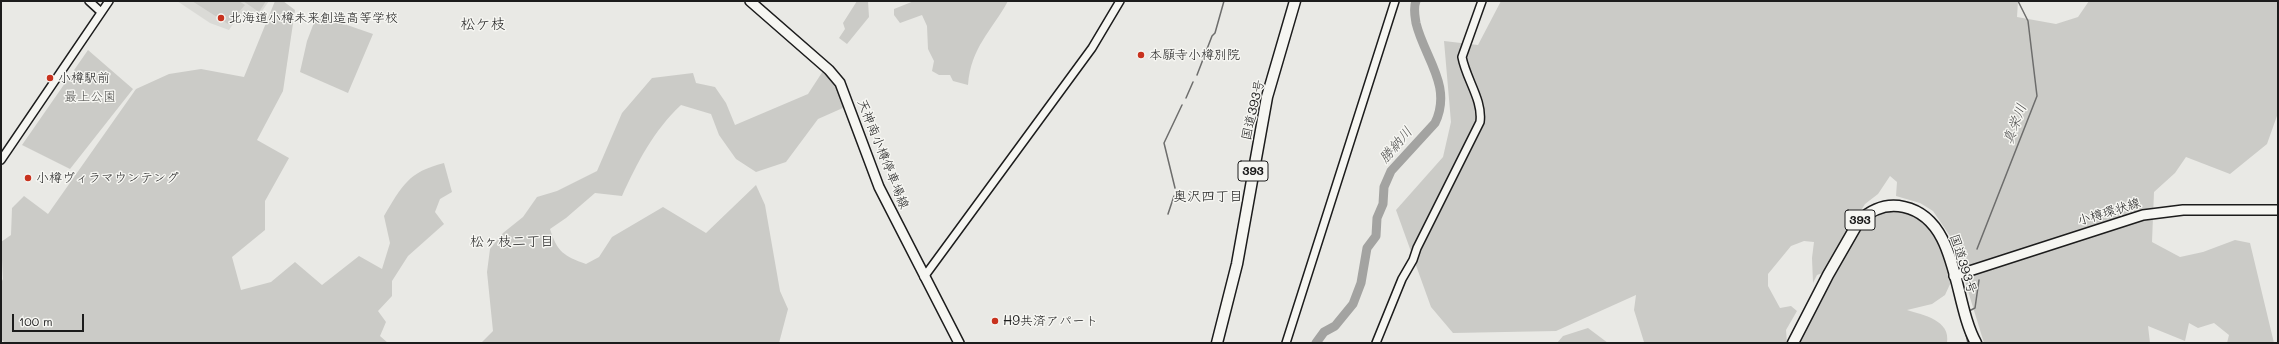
<!DOCTYPE html>
<html>
<head>
<meta charset="utf-8">
<style>
  body { margin:0 }
  #map { position:relative; width:2279px; height:344px; overflow:hidden; background:#e9e9e5; font-family:Mali,sans-serif }
  canvas { display:block }
  .frame { position:absolute; inset:0; border:2px solid #1c1c1c; pointer-events:none }
  .scale { position:absolute; left:12px; top:314px; width:72px; height:18px; box-sizing:border-box; border:2px solid #1c1c1c; border-top:0; padding-left:5px; font-size:12px; line-height:14px; white-space:nowrap; color:#1c1c1c; -webkit-text-stroke:3px #f6f6f2; paint-order:stroke }
</style>
</head>
<body>
<div id="map">
<canvas width="2279" height="344"></canvas>
<div class="frame"></div>
<div class="scale">100 m</div>
</div>
<script>
const context = document.querySelector('canvas').getContext('2d');
context.lineJoin = 'round';
function fill(path, color) {
  context.fillStyle = color;
  context.fill(path, 'evenodd');
}
function trace(path, color, width, dash) {
  context.strokeStyle = color;
  context.lineWidth = width;
  context.lineCap = dash ? 'butt' : 'round';
  context.setLineDash(dash || []);
  context.stroke(path);
}
function drawText(font, color, halo, rows, align = 'center') {
  context.font = font + ' Mali,"Klee One",sans-serif';
  context.lineWidth = 3;
  context.setLineDash([]);
  context.textBaseline = 'middle';
  context.strokeStyle = halo;
  context.fillStyle = color;
  for (const [text, x, y, turn = 0] of rows) {
    context.save();
    context.translate(x, y);
    context.rotate((+turn || 0) * Math.PI / 180);
    context.textAlign = isNaN(turn) ? turn : align;
    if (halo) context.strokeText(text, 0, 0);
    context.fillText(text, 0, 0);
    context.restore();
  }
}
const built = new Path2D(`
  M177,1H269L260,14L249,11L246,15H244L235,21L229,30L210,23Z`);
const green = new Path2D(`
  M192,1H239L245,5L228,24Z
  M243,1H266L259,12Z
  M275,1H283L295,10L283,91L257,140L289,158L265,201V230L232,257L241,290L271,282L295,262L322,285L359,256L382,269L390,243L384,216C402,186 408,172 444,163L452,192L440,199L435,212L444,224L408,256L392,281V296L378,311L386,322L380,336L388,343H5L1,339V283L3,279L1,242L11,235L12,208L24,196L48,214L136,89L169,74L201,69L244,77Z
  M857,1H868L869,17L847,44L839,38L845,29L843,23Z
  M914,1H1008C991,32 971,47 968,85L953,81L950,75H939L932,71L934,61L928,49L927,26L922,15L900,23L894,15V9Z
  M1501,1H2018L2017,17L2056,24L2078,17L2089,1H2278V113L2267,144L2230,174L2186,157L2175,173L2154,192L2152,242L2180,257L2203,252L2235,240L2250,243L2274,343H2227L2229,335L2214,323L2198,328L2189,323L2185,341L2148,326L2150,343H1984L1952,239L1933,211L1920,203L1896,196L1897,182L1890,176L1878,194L1865,204L1832,256L1825,272L1817,275L1813,283L1812,258L1814,242L1804,241L1791,246L1768,274V286L1780,308L1791,306L1797,311L1786,330L1787,343H1643L1644,342L1634,310L1636,295L1556,331L1453,333L1431,307L1396,210L1443,157L1451,122L1444,41L1478,45Z
  M324,17L373,34L348,93L300,72L307,41L315,20Z
  M88,50L133,89L70,169L22,145Z
  M823,71L836,83L845,107L818,119L786,162L756,172L736,159L719,135L711,114L681,105C654,130 637,163 622,196L595,193L566,218L550,229C557,252 564,256 586,264L599,257L612,237L663,207L706,233L756,185L765,205L780,291L788,309L779,343H481L493,331L487,272L490,249L503,233L523,217L537,197L557,191L597,171L622,113L652,78L693,73L696,83L715,87L726,103L735,125L808,94Z
  M1893,211L1913,214L1929,223L1938,236L1951,282L1945,295L1932,304L1907,310C1923,315 1951,320 1947,343H1799L1861,227L1880,213Z
  M1588,328L1608,343H1557L1563,336Z`);
const stream = new Path2D(`
  M1197,75L1212,36L1215,33L1224,1
  M1186,98L1193,82
  M1175,188L1164,143L1182,105
  M1168,214L1174,196
  M1977,249L2037,96L2028,21L2018,1
  M1969,311L1975,308L1979,280
  M1961,314L1968,343`);
const river = new Path2D(`
  M1316,343L1324,332L1335,326L1353,304L1361,283L1367,248L1376,236L1377,218L1383,204L1384,187L1391,171L1435,123C1453,86 1424,57 1416,23C1415,16 1413,8 1416,1`);
const minor = new Path2D(`
  M89,1L101,12
  M1,160L109,1
  M924,277L1092,48L1120,1
  M1286,343L1395,1
  M1376,343L1402,279L1413,260L1417,248L1480,122C1483,100 1466,79 1462,57L1482,1`);
const major = new Path2D(`
  M750,1L829,70L840,83L879,187L959,343
  M1954,276L2143,215L2183,210H2278`);
const highway = new Path2D(`
  M1217,343L1237,264L1267,97L1295,1
  M1793,343L1828,275L1859,221C1872,209 1887,203 1904,207C1959,219 1953,302 1976,343`);
const markers = [
  [221,18,4,"#c8321e"],
  [1141,55,4,"#c8321e"],
  [50,78,4,"#c8321e"],
  [28,178,4,"#c8321e"],
  [995,321,4,"#c8321e"]
];
const shields = [
  [1253,171,30],
  [1860,220,30]
];
const shieldNames = [
  ["393",1253,171],
  ["393",1860,220]
];
const poiNames = [
  ["北海道小樽未来創造高等学校",229,18],
  ["本願寺小樽別院",1149,55],
  ["小樽駅前",58,78],
  ["小樽ヴィラマウンテング",36,178],
  ["H9共済アパート",1003,321]
];
const parkNames = [
  ["最上公園",90,97]
];
const streetNames = [
  ["国道393号",1253,110,-77],
  ["天神南小樽停車場線",883,154,68],
  ["小樽環状線",2109,212,-17],
  ["国道393号",1963,264,72]
];
const waterNames = [
  ["真栄川",2015,124,-69],
  ["勝納川",1396,145,-49]
];
const neighbourhoodNames = [
  ["奥沢四丁目",1208,197],
  ["松ヶ枝二丁目",512,242]
];
const quarterNames = [
  ["松ケ枝",483,24]
];
fill(built, '#dadad6');
fill(green, '#cbcbc7');
trace(stream, '#6d6d6c', 1.5);
trace(river, '#a3a3a1', 9);
trace(minor, '#1c1c1c', 10);
trace(major, '#1c1c1c', 12);
trace(highway, '#1c1c1c', 13);
trace(minor, '#f6f6f2', 7);
trace(major, '#f6f6f2', 9);
trace(highway, '#f6f6f2', 10);
for (const [x, y, r, color] of markers) {
  const dot = new Path2D();
  dot.arc(x, y, r, 0, 2 * Math.PI);
  context.fillStyle = color;
  context.fill(dot);
  trace(dot, '#f6f6f2', 1.5);
}
for (const [x, y, w] of shields) {
  const box = new Path2D();
  box.roundRect(x - w / 2, y - 10, w, 20, 3);
  context.fillStyle = '#f6f6f2';
  context.fill(box);
  trace(box, '#1c1c1c', 1);
}
drawText('bold 12px', '#1c1c1c', null, shieldNames);
drawText('13px', '#1c1c1c', '#f6f6f2', poiNames, 'left');
drawText('13px', '#51514f', '#f6f6f2', parkNames);
drawText('13px', '#1c1c1c', '#f6f6f2', streetNames);
drawText('italic 14px', '#525251', '#f6f6f2', waterNames);
drawText('14px', '#1c1c1c', '#f6f6f2', neighbourhoodNames);
drawText('15px', '#1c1c1c', '#f6f6f2', quarterNames);
</script>
</body>
</html>
